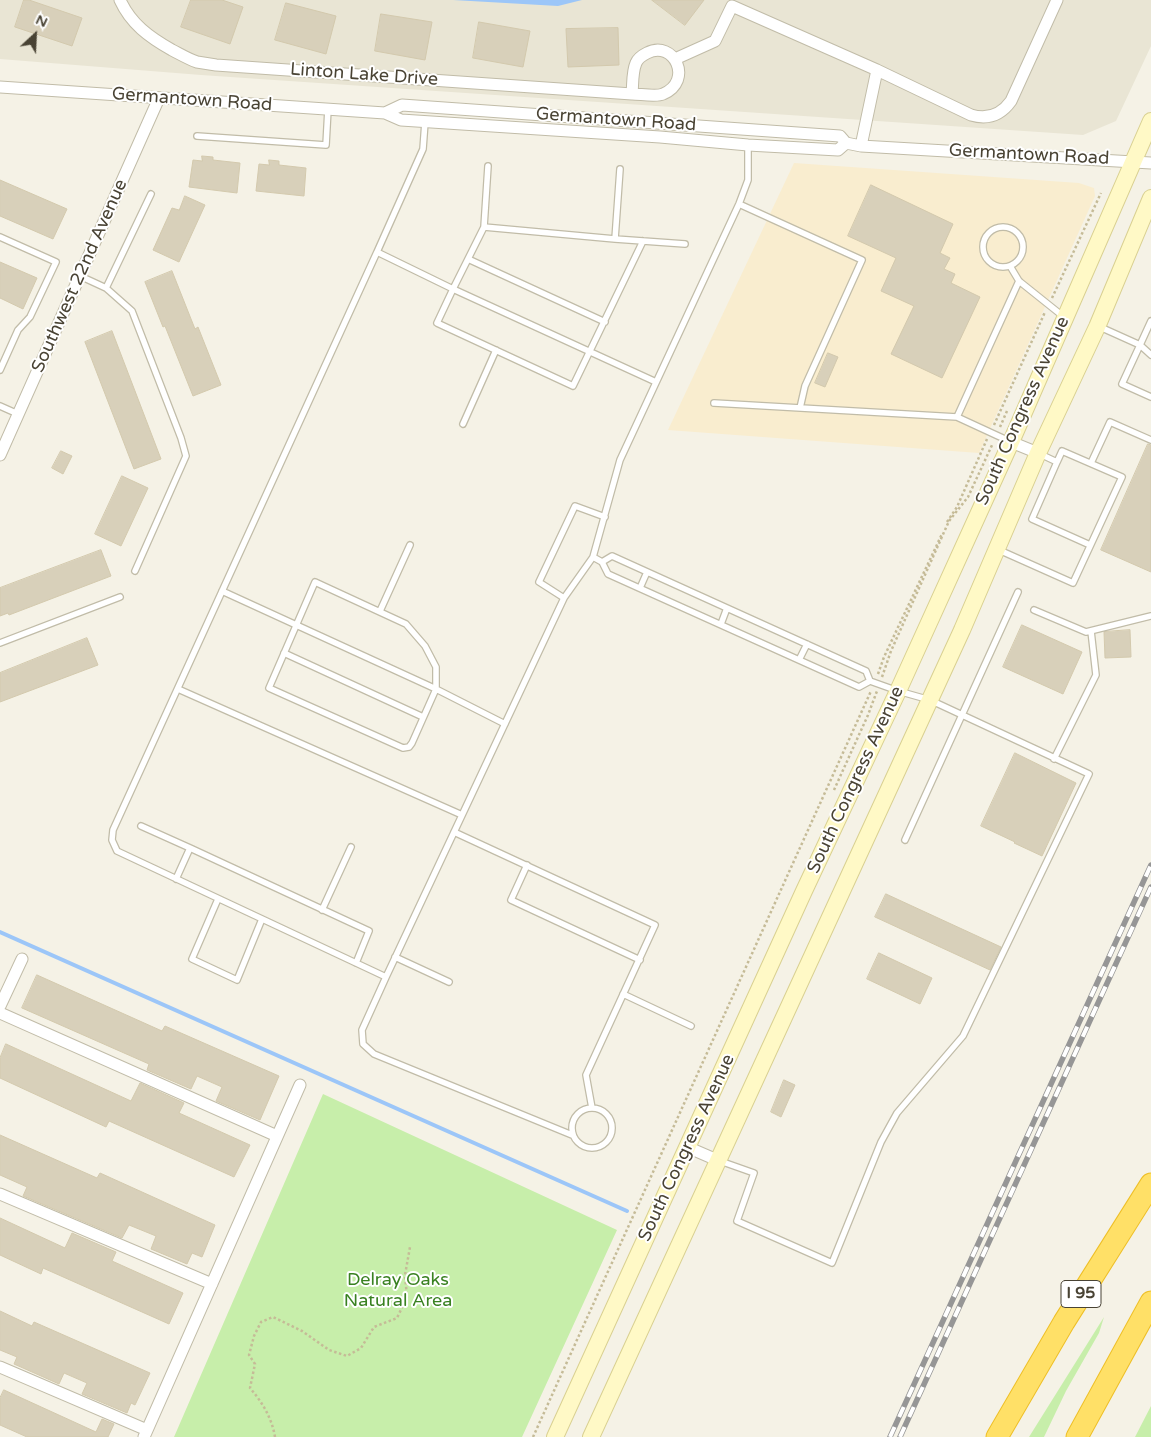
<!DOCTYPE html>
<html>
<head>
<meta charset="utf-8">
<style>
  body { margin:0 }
  #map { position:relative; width:1151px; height:1437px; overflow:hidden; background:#f5f2e6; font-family:"Varela Round",sans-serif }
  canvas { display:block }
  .north { position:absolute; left:10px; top:10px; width:50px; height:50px; -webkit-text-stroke:4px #fff; paint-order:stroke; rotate:25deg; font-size:14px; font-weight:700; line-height:20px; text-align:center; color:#494334 }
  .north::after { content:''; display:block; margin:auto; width:18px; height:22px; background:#494334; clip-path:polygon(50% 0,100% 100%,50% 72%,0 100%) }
</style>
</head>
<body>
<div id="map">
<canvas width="1151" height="1437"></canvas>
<div class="north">N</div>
</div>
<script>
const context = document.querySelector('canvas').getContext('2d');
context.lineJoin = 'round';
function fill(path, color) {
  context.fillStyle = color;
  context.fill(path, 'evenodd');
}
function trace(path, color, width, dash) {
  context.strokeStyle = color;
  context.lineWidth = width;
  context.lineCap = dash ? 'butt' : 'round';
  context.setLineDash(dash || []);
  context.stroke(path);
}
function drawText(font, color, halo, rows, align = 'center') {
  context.font = font + ' "Varela Round",sans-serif';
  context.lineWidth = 4;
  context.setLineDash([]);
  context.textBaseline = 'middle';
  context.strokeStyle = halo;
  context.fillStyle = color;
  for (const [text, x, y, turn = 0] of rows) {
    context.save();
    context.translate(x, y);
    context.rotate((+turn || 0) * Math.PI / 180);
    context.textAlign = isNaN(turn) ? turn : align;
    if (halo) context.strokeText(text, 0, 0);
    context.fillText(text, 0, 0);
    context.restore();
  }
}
const residential = new Path2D(`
  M0,0H1151V46L1116,121L1083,135L201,75L0,59Z`);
const commercial = new Path2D(`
  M794,163L1079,183L1094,188L1095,196L979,453L668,430Z`);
const green = new Path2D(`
  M323,1094L617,1230L522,1437H174Z
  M1104,1317L1099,1333L1066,1391L1044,1437H1029Z
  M1151,1406V1437H1135Z`);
const water = new Path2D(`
  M453,0H582L558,6Z`);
const stream = new Path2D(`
  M0,932L627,1211`);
const building = new Path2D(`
  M24,0H29L82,18L72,46L15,27Z
  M191,0H222L243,7L230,44L181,27Z
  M652,0H704L685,25Z
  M286,3L336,16L326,54L275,40Z
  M381,14L432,22L425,60L375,51Z
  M479,22L530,31L523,67L473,58Z
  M618,28L619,65L568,67L566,29Z
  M202,156L213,157V160L240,163L237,193L189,187L193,160L202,161Z
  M269,160L279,161V165L306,168L304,196L256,191L259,164L269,165Z
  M0,180L67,209L53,239L0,216Z
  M871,185L953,224L940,253L950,258L944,269L955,274L951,283L980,297L942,378L891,354L914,306L881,291L896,258L848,236Z
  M185,196L205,205L179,262L153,250L172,208L179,210Z
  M0,262L37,278L23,309L0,298Z
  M172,271L195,329L198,327L221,385L193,396L165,326L163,327L145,282Z
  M112,331L161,459L134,469L85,342Z
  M828,353L838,357L825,387L815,383Z
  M1148,444L1151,445V572L1101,550Z
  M61,451L72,456L63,474L52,468Z
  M122,476L148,488L121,546L95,534Z
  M101,550L111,576L9,615L8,613L0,616V588Z
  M1022,625L1082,652L1063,694L1003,667Z
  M1130,630L1131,657L1105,658L1104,632Z
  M87,638L98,665L0,702V673Z
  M1015,753L1076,783L1042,856L1014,843L1015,842L981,826Z
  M886,894L1001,947L990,970L875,917Z
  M879,953L932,978L920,1004L867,979Z
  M37,975L162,1031L165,1026L279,1076L260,1120L216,1101L222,1087L197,1076L191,1089L147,1070L149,1064L22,1008Z
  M6,1044L131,1101L140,1083L184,1103L179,1113L250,1145L234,1177L109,1121L106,1127L0,1078V1058Z
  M784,1080L795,1085L781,1117L771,1112Z
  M0,1135L97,1178L100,1173L215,1225L202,1257L192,1253L187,1264L151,1249L156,1236L129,1225L122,1238L23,1196L27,1187L0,1175Z
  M0,1218L65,1248L72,1233L116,1252L112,1261L183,1293L169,1324L43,1268L41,1274L0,1255Z
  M0,1311L32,1326L34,1322L150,1373L135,1405L131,1403L127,1413L82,1394L87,1383L64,1373L59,1384L14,1364L17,1357L0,1350Z
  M4,1390L96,1432L102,1419L114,1424L108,1437H27L0,1425V1398Z`);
const path = new Path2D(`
  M1052,298L1101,193
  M994,425L1045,312
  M1000,427L1007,411
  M947,522L957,507L987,439
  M878,674L884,657L942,534
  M882,677L891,651L949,521L968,497L993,443
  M834,790L868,715L877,691
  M275,1437C272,1418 262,1402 250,1388L255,1364L249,1355L254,1336L261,1322L273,1317L302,1331L329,1350L347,1356L361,1348L374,1327L397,1318L407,1297L405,1275L410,1247
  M533,1437L871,691`);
const lane = new Path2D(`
  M425,122L423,149L377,252L453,289L437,323L573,386L643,241
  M197,136L326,145L328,109
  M739,204L862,260L805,386L800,408
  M484,227L488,166
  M983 247a20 20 0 1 1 40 0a20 20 0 1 1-40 0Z
  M0,237L56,262L30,317L18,330L0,370
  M615,239L620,169
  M377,252L113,830L112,840L117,851L386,977L564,598
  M468,259L605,322
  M1010,266L1019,281L1064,317
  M80,276L106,288L132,311L181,438L186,456L135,571
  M106,288L151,194
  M1100,327L1140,345L1151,321
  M1151,355L1140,345L1122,384L1151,397
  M656,382L453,289L484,227L615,239L685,244
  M714,403L957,417L1009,441
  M0,406L18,414
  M957,417L1019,281
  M463,424L496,350
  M1040,454L1057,462L1032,519L1090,545
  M1091,463L1110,422L1151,440
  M999,550L1073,583L1122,477L1062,451L1057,462
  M593,557L564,598L539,582L575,506L605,517
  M602,562L612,556L866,671L870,681
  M315,582L406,624L425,646L436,667V689L412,743L409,747L403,748L269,688Z
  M640,588L647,572
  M222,591L436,689L505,724
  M1034,610L1086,632L1151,616
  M380,611L410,545
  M721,624L727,608
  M0,643L120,597
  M284,653L423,717
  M799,660L807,644
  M178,689L462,815
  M1054,759L1096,675L1091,631
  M141,826L190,848
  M454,832L655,925L586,1075L592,1108
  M905,840L1018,592
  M527,865L511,900L640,960
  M176,879L190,848L369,931L356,963
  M218,899L192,959L237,980L262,919
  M322,910L351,847
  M395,957L449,982
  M386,977L362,1030L363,1044L374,1054L572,1135
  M623,994L691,1026
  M572 1128a20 20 0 1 1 40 0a20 20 0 1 1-40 0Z
  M720,1161L754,1173L737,1221L832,1263L881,1142L897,1113L963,1036L1089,774L930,700L898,691L870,681L859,687L608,574L602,562L593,557L620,460L739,204L748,180V145`);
const street = new Path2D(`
  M120,0C131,24 149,37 172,50C180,54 188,59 197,62C203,63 210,64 216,65L632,94C640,94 657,97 663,94C694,81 674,39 647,53C643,55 638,58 636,63C632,72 633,84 632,94
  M675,59L715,41L732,6L877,70L971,115C988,120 1001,115 1011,101L1057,0
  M0,87L385,113L401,120L660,137L748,145L838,150L846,143
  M385,113L402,105L840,136L846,143L861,146L1151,163
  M861,146L877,70
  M1011,442L1038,453
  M0,455L159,98
  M0,1006L22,959
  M0,1013L277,1136
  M687,1147L717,1160
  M0,1194L212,1284
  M0,1367L147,1430
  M144,1437L300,1085`);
const secondary = new Path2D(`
  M555,1437L804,891L898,691L1011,442L1151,121
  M591,1437L962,630L1038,453L1097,327L1151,198`);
const highway = new Path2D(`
  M997,1437L1064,1322L1151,1184
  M1077,1437L1151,1302`);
const rail = new Path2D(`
  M890,1437L1151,865
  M900,1437L1151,887`);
const shields = [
  [1081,1294,40]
];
const shieldNames = [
  ["I 95",1081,1294]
];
const streetNames = [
  ["Linton Lake Drive",364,75,4],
  ["Germantown Road",192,100,4],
  ["Germantown Road",616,120,4],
  ["Germantown Road",1029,155,3],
  ["Southwest 22nd Avenue",80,276,-66],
  ["South Congress Avenue",1023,411,-66],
  ["South Congress Avenue",856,780,-65],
  ["South Congress Avenue",687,1148,-65]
];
const parkNames = [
  ["Delray Oaks",398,1280],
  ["Natural Area",398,1301]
];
fill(residential, '#e9e5d4');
fill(commercial, '#f9edcf');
fill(green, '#c7eeaa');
fill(water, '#9cc6f8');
trace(stream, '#9cc6f8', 4);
fill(building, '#d8d0ba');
trace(building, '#d3c9ad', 1);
trace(lane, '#c1bca8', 8);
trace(street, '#c1bca8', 13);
trace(secondary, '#d9d091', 18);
trace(highway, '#eebf27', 23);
trace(path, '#c5bb97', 2.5, [2.5, 2.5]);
trace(lane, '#fff', 5.5);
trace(street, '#fff', 11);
trace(secondary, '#fff9c6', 16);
trace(highway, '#ffe067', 21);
trace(rail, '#969696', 5.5);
trace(rail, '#fff', 4, [11]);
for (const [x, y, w] of shields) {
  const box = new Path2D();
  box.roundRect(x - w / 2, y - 13.5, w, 27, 4);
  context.fillStyle = '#fff';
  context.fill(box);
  trace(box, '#494334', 1);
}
drawText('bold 16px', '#494334', null, shieldNames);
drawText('18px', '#494334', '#fff', streetNames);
drawText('18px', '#398121', '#fff', parkNames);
</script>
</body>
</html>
